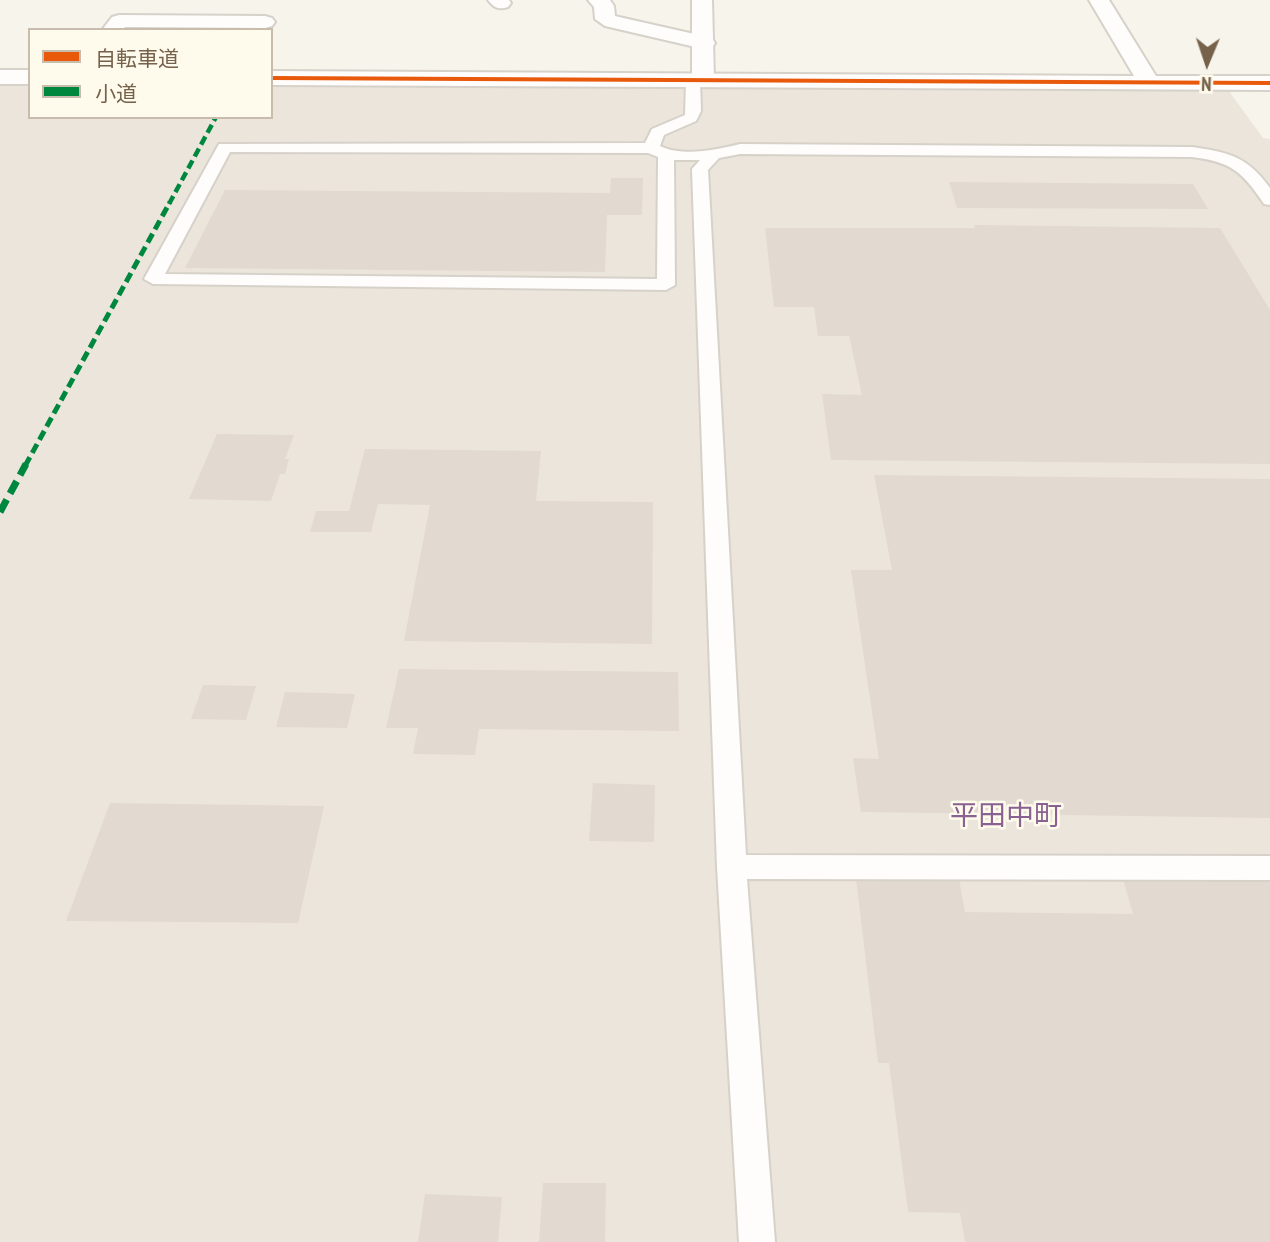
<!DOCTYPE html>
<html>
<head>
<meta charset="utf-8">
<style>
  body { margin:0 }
  #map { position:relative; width:1270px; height:1242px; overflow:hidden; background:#f7f4eb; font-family:"PT Sans Narrow","Noto Sans JP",sans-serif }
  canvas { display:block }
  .legend { position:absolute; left:28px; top:28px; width:245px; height:91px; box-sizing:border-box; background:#fffbec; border:2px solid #c8bdac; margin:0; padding:9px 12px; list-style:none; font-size:21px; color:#76614b }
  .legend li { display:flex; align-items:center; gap:14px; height:35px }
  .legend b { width:35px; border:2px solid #c8bdac }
  .north { position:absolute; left:1172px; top:28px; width:70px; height:70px; -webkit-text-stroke:5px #fffbec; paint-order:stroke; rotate:182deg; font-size:19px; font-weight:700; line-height:28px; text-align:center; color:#76614b }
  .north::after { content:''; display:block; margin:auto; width:24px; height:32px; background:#76614b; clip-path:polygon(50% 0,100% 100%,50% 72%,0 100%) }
</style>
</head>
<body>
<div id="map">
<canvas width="1270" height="1242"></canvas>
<ul class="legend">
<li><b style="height:9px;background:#e8590c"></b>自転車道</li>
<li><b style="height:9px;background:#00873e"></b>小道</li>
</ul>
<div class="north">N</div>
</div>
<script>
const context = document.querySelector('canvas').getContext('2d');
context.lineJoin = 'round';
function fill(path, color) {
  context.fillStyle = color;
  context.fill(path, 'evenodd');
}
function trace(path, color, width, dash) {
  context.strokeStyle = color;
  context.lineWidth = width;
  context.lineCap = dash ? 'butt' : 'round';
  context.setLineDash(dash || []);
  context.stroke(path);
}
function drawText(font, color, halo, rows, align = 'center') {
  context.font = font + ' "PT Sans Narrow","Noto Sans JP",sans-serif';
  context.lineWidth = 5;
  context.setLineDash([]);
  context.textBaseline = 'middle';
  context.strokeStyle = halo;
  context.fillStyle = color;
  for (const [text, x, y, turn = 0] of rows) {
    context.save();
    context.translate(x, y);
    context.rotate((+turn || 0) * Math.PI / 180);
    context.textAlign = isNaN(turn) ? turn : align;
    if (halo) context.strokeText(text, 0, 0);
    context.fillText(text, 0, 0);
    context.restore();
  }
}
const industrial = new Path2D(`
  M0,81H30V117H271V82L1226,87L1263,138L1270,139V1242H0Z`);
const building = new Path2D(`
  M611,178H643L642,215H607L605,272L185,268L225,190L610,193Z
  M949,182L1193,184L1208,209L957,208Z
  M974,225L1220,228L1270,310V464L831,460L822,394L862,395L849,336H818L814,307H774L765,228H975Z
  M217,434L294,435L285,459H289L285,474H280L271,501L189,499Z
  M365,449L541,451L536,501L653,502L652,644L404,641L430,505L378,504L371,532H310L316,511H349Z
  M874,475L1270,479V818L861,812L853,758L879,759L851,570H892Z
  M399,669L678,672L679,731L479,729L475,755L413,754L418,728H386Z
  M203,685L256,686L246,720L191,719Z
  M285,692L355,694L347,728L276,727Z
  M593,783L655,785L654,842L589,841Z
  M110,803L324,806L298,923L66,921Z
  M856,878L959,879L965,912L1133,914L1123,879L1270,881V1242H965L960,1213L908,1212L889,1063H878Z
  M543,1183H606L605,1242H539Z
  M425,1194L502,1197L498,1242H418Z`);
const service = new Path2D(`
  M693,76L700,80L701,111L696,121L664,135L660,146C683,157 716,150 740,144L1192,147C1229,152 1248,157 1270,188V205L1264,204C1242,171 1231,162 1192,157L740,154L719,158L708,170L746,855L1270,856V880L747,879L775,1242H739L717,867L692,169L700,160H674L675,285L666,290L153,284L144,279L219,144L645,143L652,129L685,115L686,80ZM230,152L648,153L658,157L657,279L165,274Z`);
const minor = new Path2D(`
  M488,0H509L511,3L508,7C499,10 494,8 488,0Z
  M588,0H610L614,6L615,16L619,17L712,38L715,43L712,48L704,49L605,26L595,19L594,7Z
  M1089,0H1109L1156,76H1270V90L271,85V71L1134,76Z
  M119,15L265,16L272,18L275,22L272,26L265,28L125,27L123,30H102L112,17Z
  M0,70H30V84H0Z`);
const tertiary = new Path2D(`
  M692,0H712L714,80L711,85H695L692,80Z`);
const quietFar2 = new Path2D(`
  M169,204L216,117`);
const quietFar1 = new Path2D(`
  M25,466L170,202`);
const quiet = new Path2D(`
  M0,512L26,464`);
const cycleway = new Path2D(`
  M271,76L1270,81V85L271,80Z`);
const quarterNames = [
  ["平田中町",1006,817]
];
fill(industrial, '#ebe5dc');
fill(building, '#e2dad0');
trace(service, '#d6d1c9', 4);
trace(minor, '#d6d1c9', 4);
trace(tertiary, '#d6d1c9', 4);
fill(service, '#fefdfc');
fill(minor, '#fefdfc');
fill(tertiary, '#fefdfc');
trace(quietFar2, '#00873e', 4.5, [9, 4.5]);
trace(quietFar1, '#00873e', 5, [10, 5]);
trace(quiet, '#00873e', 7, [14, 7]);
fill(cycleway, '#e8590c');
drawText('28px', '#8a6292', '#fffbec', quarterNames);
</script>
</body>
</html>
